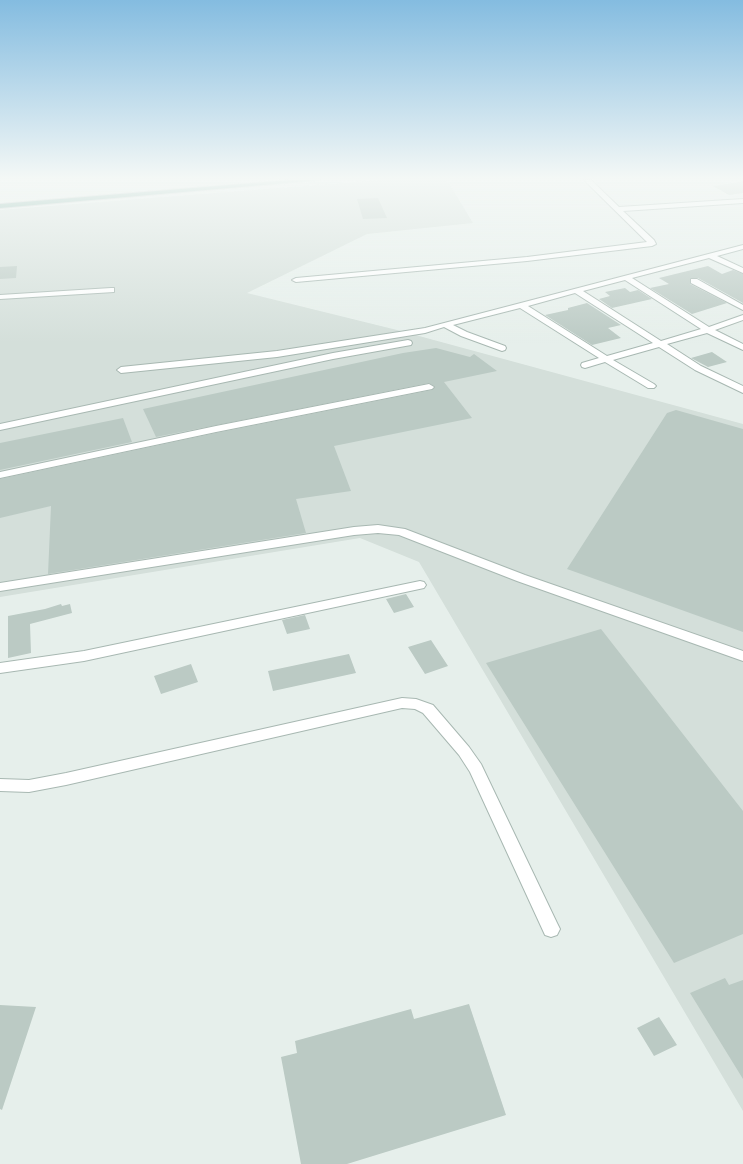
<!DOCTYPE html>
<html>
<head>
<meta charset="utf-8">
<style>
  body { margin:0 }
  canvas { display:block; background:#e6efeb }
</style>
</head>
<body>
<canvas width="743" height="1164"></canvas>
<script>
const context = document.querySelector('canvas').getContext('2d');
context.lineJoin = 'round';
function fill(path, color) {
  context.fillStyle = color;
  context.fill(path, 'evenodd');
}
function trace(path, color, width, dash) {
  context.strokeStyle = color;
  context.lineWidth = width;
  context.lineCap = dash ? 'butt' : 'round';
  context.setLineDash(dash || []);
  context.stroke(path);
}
const built = new Path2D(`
  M379,180H447L473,223L367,234L247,293L397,330L743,424V1111L419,562L360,538L0,597V210Z`);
const building = new Path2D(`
  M743,181V193L729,195L713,186Z
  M378,198L387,218L363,219L357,199Z
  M17,266L16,278L0,279V267Z
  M708,266L722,274L733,270L743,274V303L698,278H691L690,279V284L727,303L692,314L650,288L669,284L659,278Z
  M625,288L630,292L638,290L652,299L612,308L599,299L610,296L605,292Z
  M587,303L621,325L608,328L621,338L592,345L545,315L568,310V308Z
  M436,348L470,357L474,354L497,371L444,382L472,418L334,446L351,491L296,499L306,533L48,574L51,506L0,518V479L216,433L432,390L435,387L429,383L156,437L143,409L403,353Z
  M712,352L727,362L708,367L691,358Z
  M676,410L743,429V632L567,569L667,413Z
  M123,418L132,442L0,470V443Z
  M406,594L414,607L394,613L386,599Z
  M61,604L62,606L70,604L72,613L30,624L31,653L8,658V616L45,609Z
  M305,615L310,629L287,634L282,620Z
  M601,629L743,811V934L674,963L486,663Z
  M431,640L448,666L425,674L408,647Z
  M349,654L356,673L273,691L268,671Z
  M191,664L198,682L161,694L154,676Z
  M725,978L729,985L743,980V1079L690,993Z
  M469,1004L506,1115L347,1164H301L281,1057L297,1053L295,1041L411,1009L414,1019Z
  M0,1005L36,1007L2,1110L0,1109Z
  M659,1017L677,1045L654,1056L637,1028Z`);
const minor = new Path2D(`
  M584,180H591L619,207L743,199V203L623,211L654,240L656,244L652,246L527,261L296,282L292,280L296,278L527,257L647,242Z
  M743,245V249L717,256L743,268V273L709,258L632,278L709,327L743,315V320L715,330L743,344V350L707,333L667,344L701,366L743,386V393L695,370L659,347L613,360L654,384L656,386L654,388H648L605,362L585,368L582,367L581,365L582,363L599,358L520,308L453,325L467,332L505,346L506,348L505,350L502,351L461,336L444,327L425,333L277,357L121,373L117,370L121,367L277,351L425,328ZM625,280L701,329L661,341L583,291ZM575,293L653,343L607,356L528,306Z
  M691,279H697L743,305V310L691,283Z
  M111,288H114V292L0,299V295Z
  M408,340L411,341L412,343L411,345L333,359L0,430V424L333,353Z
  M429,384L434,387L432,389L216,432L0,478V472L216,426Z
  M378,525L405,529L525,575L743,651V661L517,581L399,535L378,533L354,535L0,591V583L354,527Z
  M420,581L424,582L426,585L424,588L84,661L0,673V663L84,651Z
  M402,698L416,699L433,705L469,747L481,764L557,923L560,929L557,935L551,937L545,935L470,772L459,755L423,713L415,709L402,708L66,785L29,792L0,791V779L29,780L66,773Z`);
const major = new Path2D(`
  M289,180H320L0,208V204Z`);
fill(built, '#d4dfda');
fill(building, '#bbcac4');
trace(minor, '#a8b8b2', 2);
trace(major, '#c2cac8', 2);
fill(minor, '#fff');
fill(major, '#6aa596');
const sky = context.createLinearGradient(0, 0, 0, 343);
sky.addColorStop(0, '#84bce0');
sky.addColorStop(0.52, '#f4f8f6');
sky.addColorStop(1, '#f4f8f600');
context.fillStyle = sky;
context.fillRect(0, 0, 743, 343);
</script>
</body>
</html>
